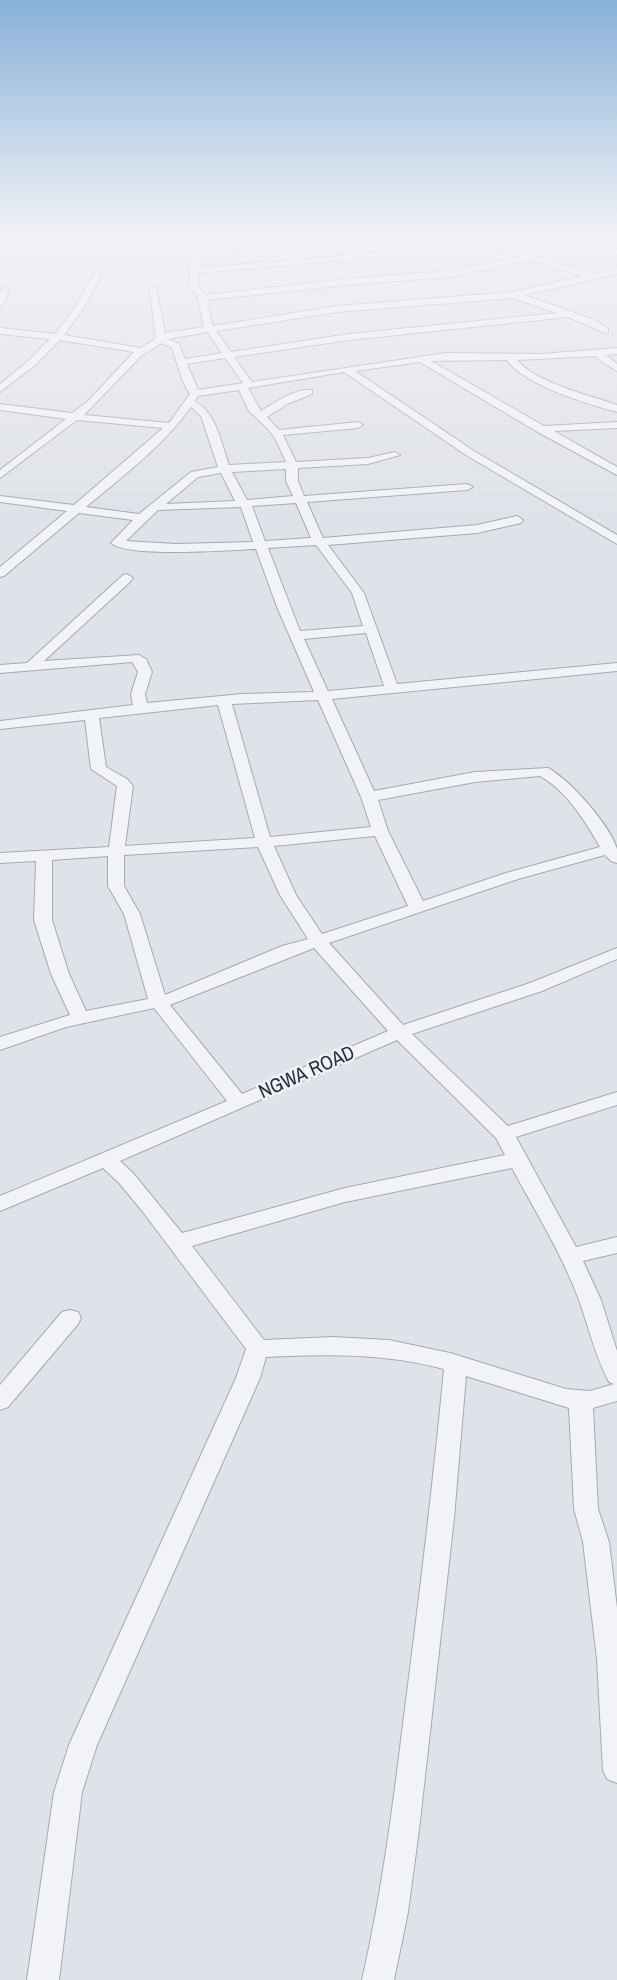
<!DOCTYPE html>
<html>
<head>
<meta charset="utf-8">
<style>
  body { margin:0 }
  canvas { display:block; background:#dfe2e8 }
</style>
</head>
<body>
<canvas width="617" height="1980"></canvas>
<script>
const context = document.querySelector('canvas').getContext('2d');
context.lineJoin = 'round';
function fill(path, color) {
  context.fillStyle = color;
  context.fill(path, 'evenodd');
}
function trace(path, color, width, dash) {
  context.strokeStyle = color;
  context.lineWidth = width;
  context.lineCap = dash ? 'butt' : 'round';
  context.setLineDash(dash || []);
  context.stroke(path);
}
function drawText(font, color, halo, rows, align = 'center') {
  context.font = font + ' "Archivo Narrow",sans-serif';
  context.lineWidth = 5;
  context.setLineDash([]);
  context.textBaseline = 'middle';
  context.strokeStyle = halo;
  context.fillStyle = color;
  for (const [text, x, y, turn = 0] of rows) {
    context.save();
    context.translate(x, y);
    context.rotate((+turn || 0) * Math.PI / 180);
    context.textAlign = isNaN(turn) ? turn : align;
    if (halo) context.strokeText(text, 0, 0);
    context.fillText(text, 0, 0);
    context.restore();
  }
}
const river = new Path2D(`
  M5,238H75L69,242H11Z`);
const minor = new Path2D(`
  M443,238H454L415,252L388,256L198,273L197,284L205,295L356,278L451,271L520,257L496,248L537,238H550L510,248L593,274L617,268V274L524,295L592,319L608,328V332L605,333L568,317L349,340L234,357L252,382L446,353L541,354L617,348V354L606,355L617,364V371L602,362L596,356L517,360C536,383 589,395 617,405V412C587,404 524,385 507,360L431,361L544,426L617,422V428L554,431L617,467V475L536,431L420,362L355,371L474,451L617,535V544L466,455L344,372L248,388L261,411C275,403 295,388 312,390V394L287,404L267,417L279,430L358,422L363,425L358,428L283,435L296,462L368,458L395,452L400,455L368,464L298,468V481L304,496L467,484L473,487L467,490L307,502L323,538L477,525L517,516L523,520L521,523L477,533L328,545L364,593L397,684L617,663V671L332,699L374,791L475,772L548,768C570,780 610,825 617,849C617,853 617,859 617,863L611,861L605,855L518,879L329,943L403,1025L530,983L617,948V959L542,991L412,1034L508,1126L617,1092V1105L516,1137L576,1247L617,1237V1253L583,1261L601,1300L617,1351V1401L593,1408L598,1509L609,1542L617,1608V1783L607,1779L603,1770L597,1659L583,1542L574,1509L569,1408L466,1376L454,1518L419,1830L408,1912L394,1980H362C382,1893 393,1805 404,1716C419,1600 433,1485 444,1369C385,1353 327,1354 266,1357L260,1378L97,1745L82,1792L59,1980H27L54,1792L69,1745L236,1378L246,1349L143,1212L119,1183L103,1168L0,1211V1196L227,1101L154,1008L66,1027L0,1050V1037L70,1015L51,974L34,920L36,861L0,863V853L109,847L117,786L91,769L85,720L0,729V721L133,705L131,694L138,672L132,662L0,673V665L27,663L123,575L127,574L133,578L131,581L44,661L139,655L146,659L152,672L145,694L147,703L242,694L314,692L277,607L256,549C229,550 128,558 111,543L133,520L79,513L4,576L0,577V567L67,511L0,502V496L74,505L163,428L77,420L0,478V470L66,419L0,410V404L72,413L87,402L134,352L60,340L34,366L0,392V384L27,362L50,339L0,334V328L55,334L74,309L94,274L98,271L102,274L83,309L64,335L141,348L156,338L149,286L156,288L165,333L204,327L198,298L189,284L191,258L196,249L208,246L304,240L308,242L304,244L209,250L202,253L198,268L388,252L411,248ZM530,260L582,276L513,292L337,306L213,326L207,300L356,284L451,277ZM514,298L556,313L349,334L231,352L216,331L337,312ZM207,332L222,353L185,359L179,344L168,339ZM162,343L172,348L183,382L190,394L169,423L84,415L141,356ZM225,358L243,383L198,390L187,364ZM239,390L249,411L268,429L276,440L286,462L229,465C221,443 217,414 195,401L198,396ZM191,407L201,416L218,467L191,472L139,514L86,507C123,476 162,447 191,407ZM286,469V481L293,496L247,500L232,472ZM221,473L235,501L166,504L198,477ZM296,503L311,538L265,541L252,506ZM241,507L253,542L176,544L126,541L158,510ZM316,545L352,593L363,626L300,631L268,548ZM366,633L384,686L328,691L304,639ZM318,700L361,797L371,827L270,837L232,704ZM218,705L255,838L125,846L133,786L127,779L106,767L99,718ZM540,776C567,791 585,821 600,847L506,873L423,901L388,831L378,800L475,782ZM375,836L408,906L322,934L296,895L274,846ZM258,847L280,895L308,939L282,946L165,995L140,914L124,886V855ZM108,856V886L124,914L148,999L86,1011L69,974L52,920V860ZM314,948L388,1031L242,1094L170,1005ZM397,1040L496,1138L505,1155L345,1188L182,1233L133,1173L120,1161ZM512,1168C535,1211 562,1254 579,1300C589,1328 595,1356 609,1382L614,1384L590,1391L566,1389L450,1353L389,1340L332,1337L264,1340L192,1246L345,1202Z
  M566,238H577L617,250V255Z
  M5,287L9,290L4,303L0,306V292Z
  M70,1310L78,1312L81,1318L78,1324L8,1407L0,1410V1385L62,1312Z`);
const streetNames = [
  ["NGWA ROAD",307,1073,-24]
];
fill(river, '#9cadc6');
trace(minor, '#a5a9b2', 2);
fill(minor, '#f2f3f6');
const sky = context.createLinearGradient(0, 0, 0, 515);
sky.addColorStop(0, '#89b1da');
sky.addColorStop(0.46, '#f1f2f5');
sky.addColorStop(1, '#f1f2f500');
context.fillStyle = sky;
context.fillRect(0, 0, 617, 515);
drawText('20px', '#292f3e', '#eff1f5', streetNames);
</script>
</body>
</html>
